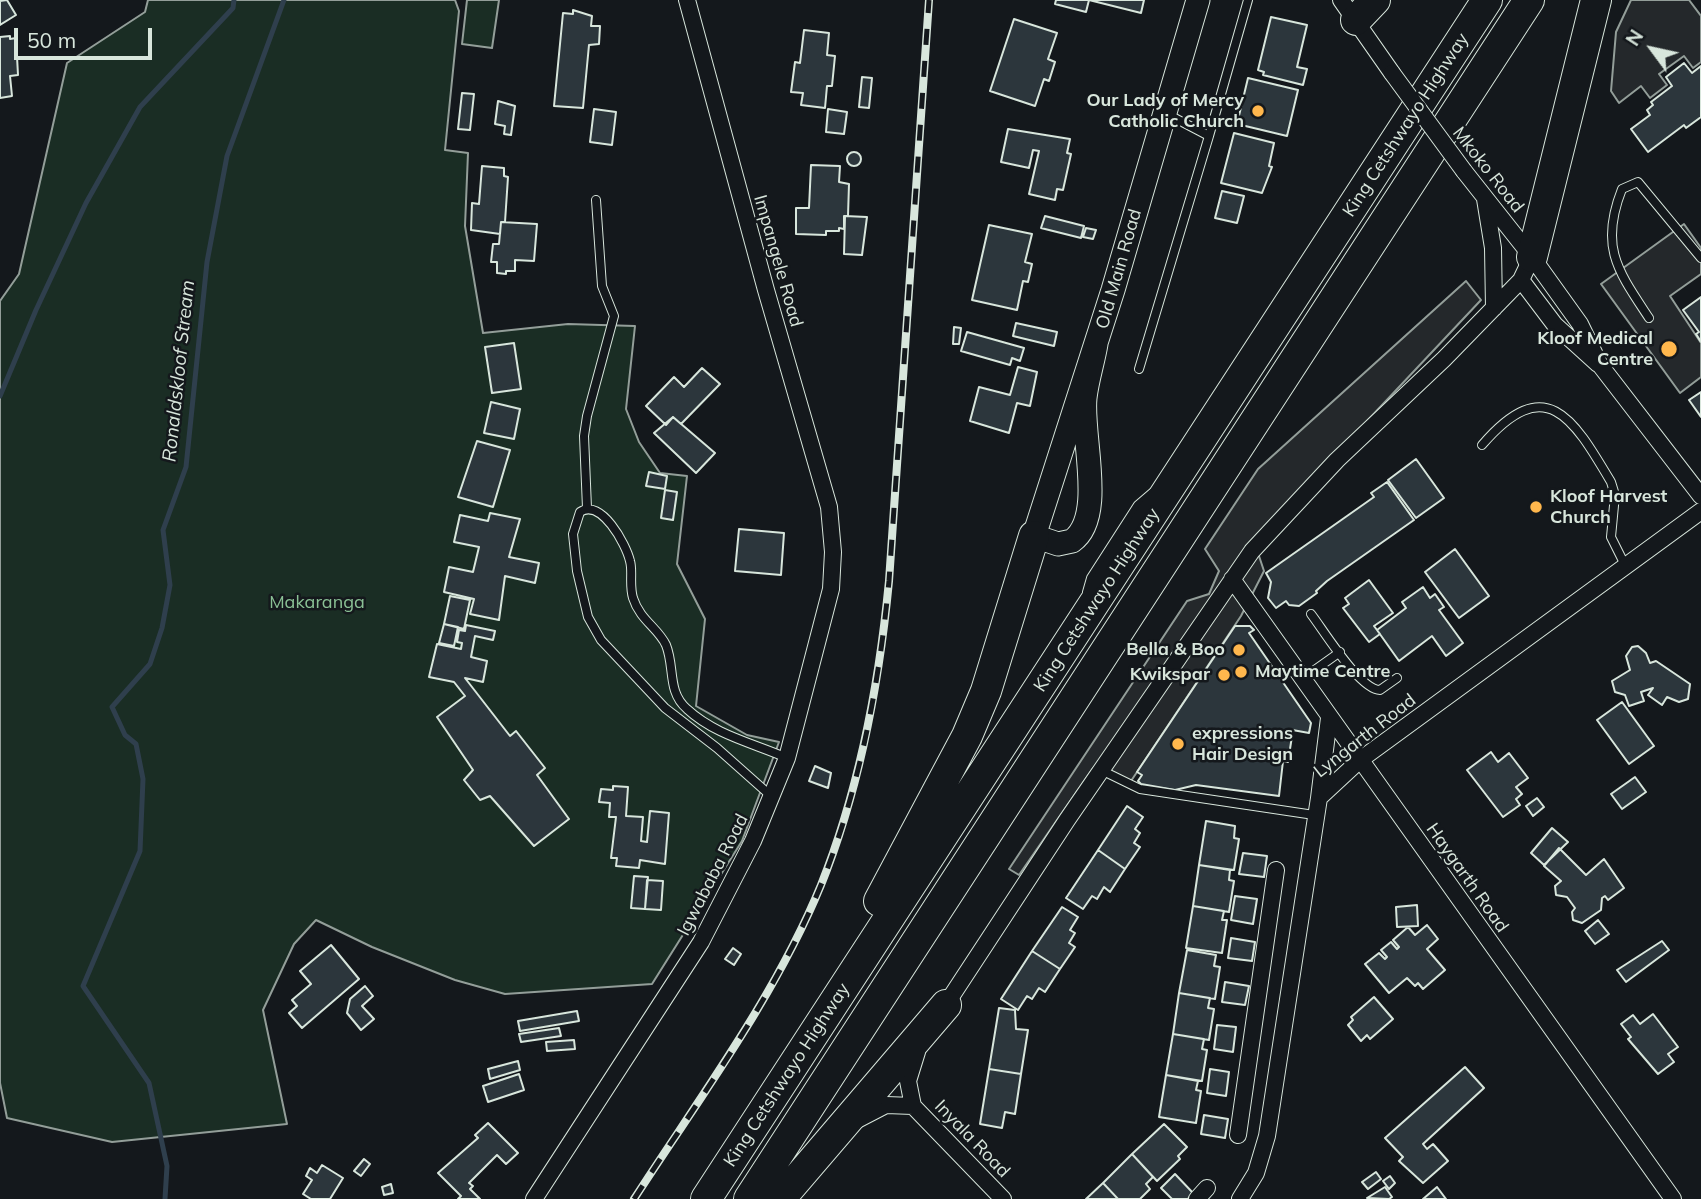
<!DOCTYPE html>
<html>
<head>
<meta charset="utf-8">
<style>
  body { margin:0 }
  #map { position:relative; width:1701px; height:1199px; overflow:hidden; background:#14181c; font-family:Mulish,sans-serif }
  canvas { display:block }
  .north { position:absolute; left:1617px; top:14px; width:70px; height:70px; -webkit-text-stroke:5px #14181c; paint-order:stroke; rotate:303deg; font-size:19px; font-weight:700; line-height:28px; text-align:center; color:#d8e6dc }
  .north::after { content:''; display:block; margin:auto; width:24px; height:32px; background:#d8e6dc; clip-path:polygon(50% 0,100% 100%,50% 72%,0 100%) }
  .scale { position:absolute; left:14px; top:28px; width:138px; height:32px; box-sizing:border-box; border:4px solid #d8e6dc; border-top:0; padding-left:9px; font-size:21px; line-height:24px; white-space:nowrap; color:#d8e6dc; -webkit-text-stroke:5px #14181c; paint-order:stroke }
</style>
</head>
<body>
<div id="map">
<canvas width="1701" height="1199"></canvas>
<div class="north">N</div>
<div class="scale">50 m</div>
</div>
<script>
const context = document.querySelector('canvas').getContext('2d');
context.lineJoin = 'round';
function fill(path, color) {
  context.fillStyle = color;
  context.fill(path, 'evenodd');
}
function trace(path, color, width, dash) {
  context.strokeStyle = color;
  context.lineWidth = width;
  context.lineCap = dash ? 'butt' : 'round';
  context.setLineDash(dash || []);
  context.stroke(path);
}
function drawText(font, color, halo, rows, align = 'center') {
  context.font = font + ' Mulish,sans-serif';
  context.lineWidth = 5;
  context.setLineDash([]);
  context.textBaseline = 'middle';
  context.strokeStyle = halo;
  context.fillStyle = color;
  for (const [text, x, y, turn = 0] of rows) {
    context.save();
    context.translate(x, y);
    context.rotate((+turn || 0) * Math.PI / 180);
    context.textAlign = isNaN(turn) ? turn : align;
    if (halo) context.strokeText(text, 0, 0);
    context.fillText(text, 0, 0);
    context.restore();
  }
}
const green = new Path2D(`
  M148,0H455L459,11L445,150L468,153L465,226L483,333L568,324L635,326L626,409L639,442L660,473L687,476L677,564L705,619L696,706L747,735L779,742L742,841L652,984L505,994L455,980L372,947L316,920L294,944L263,1010L287,1124L112,1142L7,1118L0,1083V301L19,274L67,63L145,12Z
  M467,0H499L492,48L462,44Z`);
const parking = new Path2D(`
  M1631,0H1689L1701,16V62L1693,68L1684,56L1659,74L1667,85L1650,98L1641,86L1619,103L1611,91L1616,32Z
  M1684,224L1701,248V274L1670,296L1701,343V377L1680,393L1601,284Z
  M1466,281L1481,300L1254,541L1264,571L1241,616L1129,784L1093,768L1019,875L1009,869L1187,601L1209,594L1219,571L1205,549L1258,469Z`);
const stream = new Path2D(`
  M0,396L36,310L86,203L140,107L233,8L234,0
  M165,1199L167,1166L149,1083L83,986L140,851L143,779L136,744L125,735L112,707L150,664L162,628L170,585L163,530L186,467L207,262L227,156L284,0`);
const building = new Path2D(`
  M7,0L16,15L0,25V1Z
  M1056,0H1144L1141,13L1089,0L1086,12L1055,4Z
  M573,10L592,16L591,26H600L599,44L589,45L583,108L554,106L563,13L573,14Z
  M1271,17L1307,25L1297,67L1307,69L1303,85L1263,75L1264,72L1258,70Z
  M1014,19L1057,33L1048,59L1055,62L1049,81L1044,79L1035,106L990,91Z
  M804,30L829,33L827,55L835,56L832,86H827L825,108L801,105L803,93L791,92L795,62L800,63Z
  M10,36V39L16,38L18,75L10,76L12,96L0,98V37Z
  M1684,63L1692,73L1701,66V117L1686,128L1684,125L1648,152L1631,129L1650,115L1647,110L1653,105L1651,102L1672,86L1666,77Z
  M862,77L872,78L869,108L859,107Z
  M1248,78L1298,90L1287,136L1237,124Z
  M462,93L474,94L470,130L458,129Z
  M498,101L515,106L511,135L504,134L505,126L495,124Z
  M594,109L616,112L612,145L590,142Z
  M828,109L847,112L844,134L826,132Z
  M1008,129L1070,139L1067,153L1071,154L1063,190L1057,189L1055,200L1029,194L1039,151L1033,150L1029,168L1001,162Z
  M1234,133L1274,143L1269,166L1272,167L1262,193L1221,183Z
  M847 159a7 7 0 1 1 14 0a7 7 0 1 1-14 0Z
  M811,165L840,166L839,182L849,184L848,216H844V229L839,228V231H826V235L796,234V208H809Z
  M482,166L504,168V176L508,177L505,222H501L500,234L471,230L472,203L479,204Z
  M1222,191L1244,196L1237,223L1215,218Z
  M845,216L867,217L862,255L844,254Z
  M1045,216L1084,226L1081,238L1041,228Z
  M501,222L537,224L534,261L515,260V271H506V274L497,273V262H491L493,244H499Z
  M989,225L1032,234L1025,262L1032,264L1028,282L1023,281L1017,310L972,300Z
  M1086,228L1096,230L1093,239L1083,237Z
  M1701,297V342L1696,334L1699,332L1683,310Z
  M1016,323L1057,332L1054,346L1013,336Z
  M954,327L961,328L959,344H953Z
  M967,332L1024,348L1020,361L1012,358L1010,365L961,351Z
  M514,343L521,389L492,393L485,347Z
  M1018,367L1037,372L1030,406L1017,403L1009,433L970,421L979,387L1010,395Z
  M702,368L720,384L681,424L673,417L666,425L646,406L674,377L684,387Z
  M1701,392V417L1689,400Z
  M491,402L520,409L514,439L484,433Z
  M673,417L715,453L696,473L654,433Z
  M477,441L510,450L493,507L458,497Z
  M1416,459L1444,498L1416,518L1388,480Z
  M649,472L667,476L665,489L646,486Z
  M1387,482L1414,520L1327,581L1316,591L1317,593L1299,606L1289,605L1286,601L1276,608L1268,598L1271,582L1266,573L1374,497L1371,493Z
  M665,490L677,492L673,520L661,518Z
  M490,513L520,519L509,557L539,563L535,583L505,576L499,620L470,614L474,599L444,592L449,567L473,572L479,547L454,542L460,515L488,521Z
  M739,529L784,533L781,575L735,571Z
  M1455,549L1489,596L1459,618L1425,572Z
  M1369,580L1393,613L1374,626L1380,634L1369,642L1343,608L1349,604L1345,598Z
  M1423,587L1430,598L1435,594L1444,607L1439,610L1463,643L1446,656L1432,636L1399,661L1377,630L1406,608L1402,602Z
  M450,596L470,600L464,629L444,624Z
  M444,624L458,627L454,646L439,643Z
  M466,625L495,631L493,640L475,636L471,657L487,661L483,682L465,678L510,736L516,731L545,768L537,775L569,819L534,846L490,796L480,800L464,780L473,770L437,717L465,696L454,682L429,677L437,644L461,649L462,643L457,642L459,630L465,631Z
  M1235,626H1250L1254,630L1249,633L1311,723L1309,733L1287,729V733L1292,736L1288,762L1283,761L1279,796L1196,785L1175,790L1141,784L1138,781L1142,775L1137,772Z
  M1638,646L1646,653L1650,663L1656,661L1690,684L1688,699L1679,702L1667,697L1662,705L1648,695L1653,688L1641,692L1644,701L1629,706L1625,695L1615,692L1612,681L1630,670L1626,656L1632,647Z
  M1622,702L1654,746L1629,764L1597,720Z
  M1491,752L1498,762L1509,753L1528,778L1516,787L1522,794L1516,799L1520,805L1503,817L1467,770Z
  M815,766L831,773L828,788L809,781Z
  M1635,777L1646,792L1622,809L1611,794Z
  M613,786L628,787L626,816L643,817L641,841L647,842L650,811L669,813L665,864L640,860L639,868L616,866L617,858H611L616,817H609L610,803L599,802L601,789L613,790Z
  M1537,798L1544,807L1533,816L1526,806Z
  M1127,806L1143,817L1135,829L1140,833L1134,843L1140,847L1125,869L1098,850Z
  M1206,821L1235,826L1234,838L1239,839L1234,870L1199,865Z
  M1552,828L1568,842L1544,865L1531,853Z
  M1559,848L1586,875L1604,859L1624,888L1608,900L1605,896L1602,898L1601,910L1582,923L1573,920L1572,912L1575,908L1567,897L1556,895L1555,886L1561,881L1544,866Z
  M1098,850L1125,869L1110,892L1104,887L1097,899L1092,896L1083,909L1066,898Z
  M1243,853L1267,856L1264,877L1239,874Z
  M1199,865L1230,870L1229,880L1234,881L1229,912L1193,906Z
  M634,876L648,877L645,909L631,908Z
  M647,880L663,881L661,910L645,909Z
  M1235,896L1257,899L1253,924L1231,920Z
  M1417,905L1418,926L1397,927L1396,907Z
  M1193,906L1224,911L1222,920H1227L1222,953L1186,948Z
  M1062,907L1078,917L1070,930L1075,933L1069,943L1075,947L1060,969L1032,951Z
  M1598,920L1609,934L1595,944L1585,931Z
  M1427,925L1438,939L1427,949L1445,970L1423,989L1418,983L1415,986L1407,978L1389,993L1365,964L1379,953L1385,959L1387,957L1381,950L1391,942L1397,949L1399,947L1393,940L1408,927L1415,935Z
  M1231,938L1255,942L1252,961L1228,958Z
  M1662,941L1669,950L1626,982L1617,970Z
  M331,945L359,979L302,1028L289,1013L297,1006L292,1000L311,984L300,971Z
  M733,948L741,954L734,965L725,959Z
  M1187,950L1216,955L1214,966L1220,967L1215,999L1179,993Z
  M1032,951L1060,969L1045,992L1039,988L1032,999L1027,996L1018,1010L1001,999Z
  M1225,982L1249,986L1245,1005L1222,1002Z
  M365,986L373,996L362,1006L374,1019L361,1030L347,1013L350,999Z
  M1179,993L1210,998L1208,1008L1214,1009L1209,1040L1173,1034Z
  M1374,997L1393,1019L1370,1039L1367,1035L1361,1041L1348,1025L1353,1020L1351,1017Z
  M999,1008L1015,1010L1016,1029L1028,1030L1021,1074L989,1069Z
  M577,1011L579,1021L520,1031L518,1021Z
  M1653,1014L1678,1047L1668,1054L1674,1062L1658,1074L1628,1039L1631,1037L1621,1024L1633,1015L1640,1024Z
  M1217,1025L1236,1027L1233,1052L1214,1049Z
  M559,1028L561,1036L521,1042L519,1034Z
  M1173,1034L1204,1039L1202,1049L1207,1050L1202,1081L1166,1075Z
  M574,1040L575,1049L547,1051L546,1042Z
  M518,1061L520,1070L490,1079L488,1069Z
  M1465,1067L1484,1088L1423,1144L1427,1149L1433,1144L1448,1161L1423,1183L1399,1161L1403,1157L1385,1138Z
  M989,1069L1021,1074L1015,1114L1005,1112L1002,1128L980,1124Z
  M1210,1069L1229,1072L1226,1096L1207,1093Z
  M519,1074L524,1090L488,1102L483,1086Z
  M1166,1075L1198,1081L1196,1090L1201,1091L1196,1123L1159,1117Z
  M1204,1115L1228,1119L1225,1138L1201,1134Z
  M488,1123L518,1153L506,1164L497,1155L469,1183L473,1186L470,1189L480,1199H458L461,1196L438,1173L478,1138L475,1135Z
  M1164,1124L1187,1147L1178,1156L1180,1159L1157,1181L1132,1154Z
  M1132,1154L1153,1177L1146,1184L1150,1189L1140,1199H1118L1103,1183Z
  M364,1159L370,1164L361,1176L354,1171Z
  M322,1165L343,1178L330,1199H311L303,1194L312,1180L306,1176L310,1168L317,1173Z
  M1376,1172L1381,1179L1368,1189L1362,1182Z
  M1175,1174L1193,1193L1188,1199H1172L1161,1188Z
  M1390,1176L1395,1183L1389,1189L1383,1181Z
  M1103,1183L1118,1199H1086Z
  M391,1184L393,1193L384,1195L382,1187Z
  M1385,1187L1392,1197L1389,1199L1367,1198Z
  M1437,1187L1446,1199H1423Z`);
const lane = new Path2D(`
  M1209,136L1248,0
  M1649,318C1618,271 1599,247 1622,189L1638,182L1701,258
  M1139,369L1209,136L1167,114
  M1482,445C1546,371 1573,418 1611,482L1615,495L1611,537L1626,567
  M587,508L584,436L587,416L614,316L602,286L596,200
  M1087,592L1091,578L1138,505L1152,493
  M1311,614C1324,631 1360,690 1380,690L1397,678
  M1302,679L1340,652
  M1101,770L1140,789L1314,815
  M771,796L717,748L665,708L601,640L588,617L577,571L573,534L580,512C601,498 626,544 630,561C633,571 629,584 633,598C640,620 658,628 666,645C675,667 667,692 687,709C715,735 753,743 787,758`);
const street = new Path2D(`
  M1341,0L1392,73
  M1464,171L1532,257L1580,324L1600,365L1701,496
  M1485,199L1493,248L1494,308
  M1521,280L1555,325L1598,364
  M1232,579L1673,1199
  M1319,798L1329,718
  M943,1009L1067,820L1252,551L1337,460L1444,359L1521,280L1532,257
  M917,1052L908,1081L913,1106L1003,1199
  M859,1119L886,1105L913,1106
  M1238,1135L1276,870
  M534,1199L701,942L753,841L787,758L831,589L833,552L829,507L766,290L687,0
  M1197,1199L1207,1188
  M1240,1199L1256,1173L1267,1136L1319,798L1360,760L1701,511`);
const secondary = new Path2D(`
  M1096,344C1093,362 1087,380 1085,398C1081,436 1106,517 1072,541L1058,544L1034,536L1113,290L1198,0`);
const highway = new Path2D(`
  M1356,20L1375,0
  M1532,257L1596,0
  M879,901L967,736L986,691L1034,536
  M706,1199L1487,0
  M749,1199L1529,0
  M780,1199L946,1005`);
const rail = new Path2D(`
  M634,1199C700,1097 775,997 821,885C860,788 879,685 889,581L929,0`);
const streetBridge = new Path2D(`
  M1392,73L1464,171`);
const markers = [
  [1258,111,7,"#ffb74d"],
  [1669,349,9,"#ffb74d"],
  [1536,507,7,"#ffb74d"],
  [1239,650,7,"#ffb74d"],
  [1241,672,7,"#ffb74d"],
  [1224,675,7,"#ffb74d"],
  [1178,744,7,"#ffb74d"]
];
const poiNames = [
  ["Our Lady of Mercy",1244,101],
  ["Catholic Church",1244,122],
  ["Kloof Medical",1653,339],
  ["Centre",1653,360],
  ["Kloof Harvest",1550,497,"left"],
  ["Church",1550,518,"left"],
  ["Bella & Boo",1225,650],
  ["Maytime Centre",1255,672,"left"],
  ["Kwikspar",1210,675],
  ["expressions",1192,734,"left"],
  ["Hair Design",1192,755,"left"]
];
const streetNames = [
  ["King Cetshwayo Highway",1406,125,-57],
  ["Mkoko Road",1488,170,52],
  ["Impangele Road",778,261,74],
  ["Old Main Road",1119,269,-74],
  ["King Cetshwayo Highway",1097,600,-57],
  ["Lyngarth Road",1365,736,-38],
  ["Igwababa Road",713,875,-63],
  ["Haygarth Road",1467,878,55],
  ["King Cetshwayo Highway",787,1075,-57],
  ["Inyala Road",972,1139,46]
];
const parkNames = [
  ["Makaranga",317,603]
];
const waterNames = [
  ["Ronaldskloof Stream",179,371,-84]
];
fill(green, '#1a2d24');
trace(green, '#939e99', 2);
fill(parking, '#24282b');
trace(parking, '#939e99', 2);
trace(stream, '#2f3f4d', 5);
fill(building, '#2c363c');
trace(building, '#d8e6dc', 2);
trace(lane, '#d8e6dc', 10);
trace(street, '#d8e6dc', 18);
trace(secondary, '#d8e6dc', 25);
trace(highway, '#d8e6dc', 32);
trace(lane, '#14181c', 8);
trace(street, '#14181c', 16);
trace(secondary, '#14181c', 23);
trace(highway, '#14181c', 30);
trace(rail, '#d8e6dc', 8);
trace(rail, '#14181c', 5, [16]);
trace(streetBridge, '#d8e6dc', 18, []);
trace(streetBridge, '#14181c', 16);
for (const [x, y, r, color] of markers) {
  const dot = new Path2D();
  dot.arc(x, y, r, 0, 2 * Math.PI);
  context.fillStyle = color;
  context.fill(dot);
  trace(dot, '#14181c', 2.5);
}
drawText('bold 18px', '#d8e6dc', '#14181c', poiNames, 'right');
drawText('18px', '#d8e6dc', '#14181c', streetNames);
drawText('18px', '#8ac095', '#14181c', parkNames);
drawText('italic 19px', '#d8e6dc', '#14181c', waterNames);
</script>
</body>
</html>
